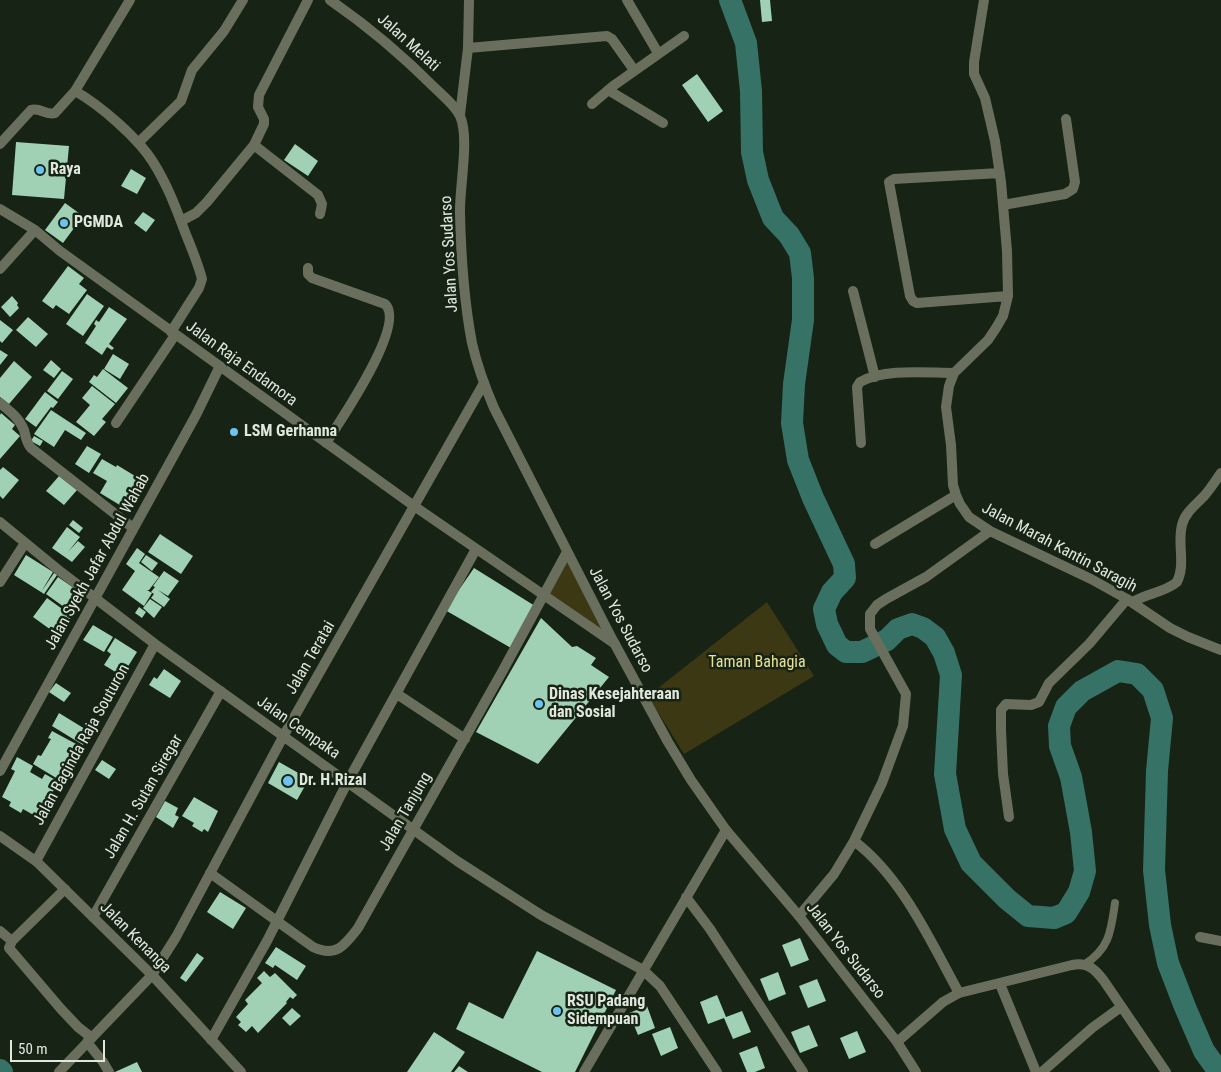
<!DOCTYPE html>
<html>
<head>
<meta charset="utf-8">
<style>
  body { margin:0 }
  #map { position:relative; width:1221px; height:1072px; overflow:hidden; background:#172314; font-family:"Roboto Condensed",sans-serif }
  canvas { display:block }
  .scale { position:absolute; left:10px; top:1040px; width:95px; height:22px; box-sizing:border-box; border:2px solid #e0e8de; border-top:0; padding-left:6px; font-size:15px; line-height:18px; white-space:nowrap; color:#e0e8de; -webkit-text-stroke:4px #172314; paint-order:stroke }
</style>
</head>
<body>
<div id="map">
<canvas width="1221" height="1072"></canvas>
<div class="scale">50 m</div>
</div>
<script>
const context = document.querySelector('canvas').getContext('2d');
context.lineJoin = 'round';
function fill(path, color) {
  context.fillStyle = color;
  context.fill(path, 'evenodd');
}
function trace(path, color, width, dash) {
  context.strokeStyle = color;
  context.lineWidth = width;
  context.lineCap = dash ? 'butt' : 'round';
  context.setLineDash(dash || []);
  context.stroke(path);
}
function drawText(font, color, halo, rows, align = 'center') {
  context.font = font + ' "Roboto Condensed",sans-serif';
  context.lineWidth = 5;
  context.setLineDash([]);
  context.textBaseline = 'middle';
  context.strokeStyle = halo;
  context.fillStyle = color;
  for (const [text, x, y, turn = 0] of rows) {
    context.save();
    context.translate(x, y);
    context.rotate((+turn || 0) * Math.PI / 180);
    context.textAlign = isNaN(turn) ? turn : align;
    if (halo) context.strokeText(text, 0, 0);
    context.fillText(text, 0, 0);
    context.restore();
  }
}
const green = new Path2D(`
  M567,557L610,637L547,595Z
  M767,602L814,676L684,754L648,696Z`);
const river = new Path2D(`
  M730,0L746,43L751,91L752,152L758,180L773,218L789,235L800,253L803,278V320L794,384L792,423L798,460L813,498L844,564L845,578L832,592L824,609L827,624L837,645L846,652H862L887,640L898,629L912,624L923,628L935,637L944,653L951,675L945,774L955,829L971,863L1007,899L1028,916L1054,918L1066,913L1079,892L1085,871L1081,832L1071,777L1060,746L1059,726L1066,707L1082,691L1118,671L1137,674L1153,690L1162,718L1157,771L1154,870L1160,925L1168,963L1185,1007L1204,1051L1219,1072
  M0,1070L2,1072`);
const building = new Path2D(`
  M760,0H770L772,21L762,22Z
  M697,74L723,111L708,122L682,85Z
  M16,142L69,146L64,199L12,195Z
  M295,144L318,161L308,176L284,160Z
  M131,169L146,178L137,194L121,186Z
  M65,203L83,216L63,243L45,230Z
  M143,212L155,220L146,232L134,223Z
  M68,266L84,278L79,284L87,290L69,314L56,305L53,309L42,301Z
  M87,294L104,306L83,336L66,324Z
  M12,296L18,303L17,305L19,308L10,317L1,307Z
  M109,307L127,319L109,344L114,348L112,350L107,347L102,355L85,343L96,326L94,324L96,320L99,322Z
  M28,317L48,334L36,347L16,330Z
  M0,320L13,330L2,343L0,341Z
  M0,350L8,355L0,365Z
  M113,354L129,364L120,379L104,369Z
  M51,360L61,369L54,378L43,370Z
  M14,361L32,377L9,404L0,397V378Z
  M103,369L128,388L116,403L89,382L94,375L97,377Z
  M62,371L73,379L58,399L47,391Z
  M92,386L115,404L102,419L106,422L94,436L76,422L90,405L82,398Z
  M45,392L58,402L53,408L51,407L36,427L25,419Z
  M51,410L86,433L81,440L65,430L54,447L34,434Z
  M1,413L15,425L12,429L20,436L0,459V415Z
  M34,436L43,441L40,446L31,441Z
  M87,446L101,454L89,473L75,464Z
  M102,459L116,467L117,465L140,479L123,507L100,493L107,481L93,473Z
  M3,467L19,480L3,499L0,496V470Z
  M59,476L77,490L64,505L46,491Z
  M73,520L83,528L79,533L69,525Z
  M67,527L80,537L68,552L78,541L85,547L72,562L52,548Z
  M160,534L193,556L181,574L148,552Z
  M137,548L145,554L139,563L159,577L149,590H147L152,593L144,606L122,590L135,571L126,564Z
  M26,555L53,572L41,592L14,575Z
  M146,555L158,563L152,571L141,562Z
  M474,568L535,606L511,648L445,610Z
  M164,571L179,581L168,596L158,590L170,599L164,607L151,598L154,594L151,592L155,587L153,586Z
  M54,573L57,575L44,594L41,592Z
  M58,577L84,595L71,612L46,594Z
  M47,598L72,616L58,635L33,617Z
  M150,599L162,607L154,618L143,608Z
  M139,607L146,612L142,618L135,613Z
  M541,618L572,647L577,646L596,658L591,665L609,677L538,764L476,732Z
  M93,625L113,637L104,652L83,640Z
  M115,638L137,652L122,676L104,665L111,654L107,651Z
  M164,669L181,681L170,698L149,685L154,677L157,679Z
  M56,683L71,693L64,702L49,692Z
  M59,713L90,732L83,745L52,726Z
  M52,731L78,745L72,755L75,756L68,768L65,766L58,779L33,764L38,755L41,756L51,739L48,738Z
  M17,757L33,766L30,772L42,779L45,774L59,782L37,817L23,809L21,813L9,806L11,802L2,797L15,771L11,769Z
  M102,760L116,769L109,779L95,770Z
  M279,762L309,779L297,800L268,783Z
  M194,797L218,811L208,832L204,829L202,832L192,826L194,823L182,816Z
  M165,801L178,808L175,815L179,817L173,828L156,817Z
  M220,892L246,908L233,929L207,912Z
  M800,938L809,960L791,967L782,945Z
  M276,947L306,966L297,980L275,965L273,968L265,963Z
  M537,951L616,990L575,1072H542L456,1029L469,1002L503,1019Z
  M197,953L204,958L186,982L180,978Z
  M264,971L270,977L275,973L297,995L293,999L290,997L286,1002L287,1003L258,1033L252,1026L246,1032L238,1025L241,1022L236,1017L248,1004L245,1000L262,983L257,978Z
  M778,972L786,994L769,1001L760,979Z
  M817,979L826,1001L808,1008L799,986Z
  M717,995L726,1017L742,1011L751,1032L733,1039L724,1018L708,1024L700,1002Z
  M647,1006L655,1028L638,1035L629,1013Z
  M292,1008L301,1016L290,1026L282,1018Z
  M809,1025L818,1046L800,1053L791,1032Z
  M670,1027L678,1048L661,1056L652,1034Z
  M857,1031L866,1052L849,1059L840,1038Z
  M434,1032L465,1052L451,1072H407Z
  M757,1046L765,1068L755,1072H747L739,1053Z
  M137,1062L142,1072H115Z
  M459,1066L468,1072H454Z`);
const service = new Path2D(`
  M1085,964C1110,948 1111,930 1115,903`);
const minor = new Path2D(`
  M130,0L75,91C100,105 138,138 153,162C167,184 176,208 185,232C191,247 198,263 202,279L199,288L171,332
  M627,0L658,53
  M984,0L974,62V74L985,98L995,141L1001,182L1007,251L1008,296L1003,316L996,328L988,340L954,373L949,386L946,407L951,445L953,485L956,495L960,504L969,517L990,531L1091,579L1127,599L1170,628L1188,637L1221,650
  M468,48L607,36L612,39L634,70
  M608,90L663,123
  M592,104L613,86L684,36
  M460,115L468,48L469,0
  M138,143L181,101L192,70L224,31L243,0
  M0,144L31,110C40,107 47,116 55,113L75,91
  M254,145L318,195L322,204L320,214
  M1000,173L894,179L889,182L910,296L913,301L917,303L1008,296
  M1003,205L1065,194L1073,189L1075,182L1066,119
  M0,209L35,230L60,251L414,506L615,644
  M181,221L196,213L207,202L254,145L264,124V119L258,107L259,95L308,0
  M308,268V274L312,278L385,304C407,324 340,421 326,443
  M0,269L35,230
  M853,291L875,377
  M0,403C10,411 19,418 24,430C26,437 26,442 31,448L133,528
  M116,423L175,335
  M861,443L857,387L860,382C885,368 927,373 954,373
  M0,522L61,572L155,644L457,861L541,915L643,970L660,986L717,1072
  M875,544L956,495
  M0,582L25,543
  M1133,602C1146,593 1164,593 1177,582C1186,564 1177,544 1182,525C1185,512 1197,504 1205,495C1211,488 1216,480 1221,473
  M397,694L465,739
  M0,771L196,415L220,366
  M1009,817L1003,774L1001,730V710L1006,704L1031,705L1039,702L1049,683L1089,644L1127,599
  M854,841C902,877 931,942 959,993
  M36,861L155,644
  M210,873L313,947C336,958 345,945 358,928L502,672L567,552
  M65,889L12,941L9,948L61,1009L78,1027L92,1038
  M686,897L710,929L803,1072
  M799,916L834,874L854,841L882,783L903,726L906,694L870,629V614L877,605L886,599L926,577L990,531
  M93,917L221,691
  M0,931L12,941
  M1200,937L1221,941
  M1000,984L1036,1072
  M211,1040L267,941L348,781L476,549
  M87,1042L103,1062L109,1072
  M897,1042L943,1002L959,993L1072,965C1088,962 1095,969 1104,981L1166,1072
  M59,1072L152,975L176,937L284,735L484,383
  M584,1072L726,830
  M1042,1072L1092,1028L1121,1007`);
const tertiary = new Path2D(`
  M330,0C368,26 402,55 435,88C443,96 455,105 460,116C470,138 459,189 460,214C461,257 464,301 472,343C477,365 485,387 494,408L611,637L668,742L691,780L726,830L799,916L897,1042L916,1072
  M0,836L37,862L152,975L241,1072`);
const markers = [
  [40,170,5,"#6bc3f2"],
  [64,223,5,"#6bc3f2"],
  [234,432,5,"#6bc3f2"],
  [539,704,5,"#6bc3f2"],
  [288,781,6,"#6bc3f2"],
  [557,1011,5,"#6bc3f2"]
];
const streetNames = [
  ["Jalan Melati",408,43,42],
  ["Jalan Yos Sudarso",450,254,-93],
  ["Jalan Raja Endamora",241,364,36],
  ["Jalan Marah Kantin Saragih",1059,548,28],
  ["Jalan Syekh Jafar Abdul Wahab",98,562,-61],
  ["Jalan Yos Sudarso",620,620,62],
  ["Jalan Teratai",311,658,-60],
  ["Jalan Cempaka",298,728,35],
  ["Jalan Baginda Raja Souturon",82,745,-61],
  ["Jalan H. Sutan Siregar",144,797,-60],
  ["Jalan Tanjung",406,812,-60],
  ["Jalan Kenanga",135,938,45],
  ["Jalan Yos Sudarso",845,951,52]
];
const poiNames = [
  ["Raya",50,170],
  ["PGMDA",74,223],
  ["LSM Gerhanna",244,432],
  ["Dinas Kesejahteraan",549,695],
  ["dan Sosial",549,713],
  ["Dr. H.Rizal",299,781],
  ["RSU Padang",567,1002],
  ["Sidempuan",567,1020]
];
const parkNames = [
  ["Taman Bahagia",757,663]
];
fill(green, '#3c3813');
trace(river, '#367265', 22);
fill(building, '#a0d1b4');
trace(service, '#696f5c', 8);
trace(minor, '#696f5c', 10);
trace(tertiary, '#696f5c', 10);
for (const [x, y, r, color] of markers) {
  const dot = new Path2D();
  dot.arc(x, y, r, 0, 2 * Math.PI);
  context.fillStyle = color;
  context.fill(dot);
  trace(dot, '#172314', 2);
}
drawText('16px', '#e0e8de', '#172314', streetNames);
drawText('bold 16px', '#e0e8de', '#172314', poiNames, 'left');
drawText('16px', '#e8e095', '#172314', parkNames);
</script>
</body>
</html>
